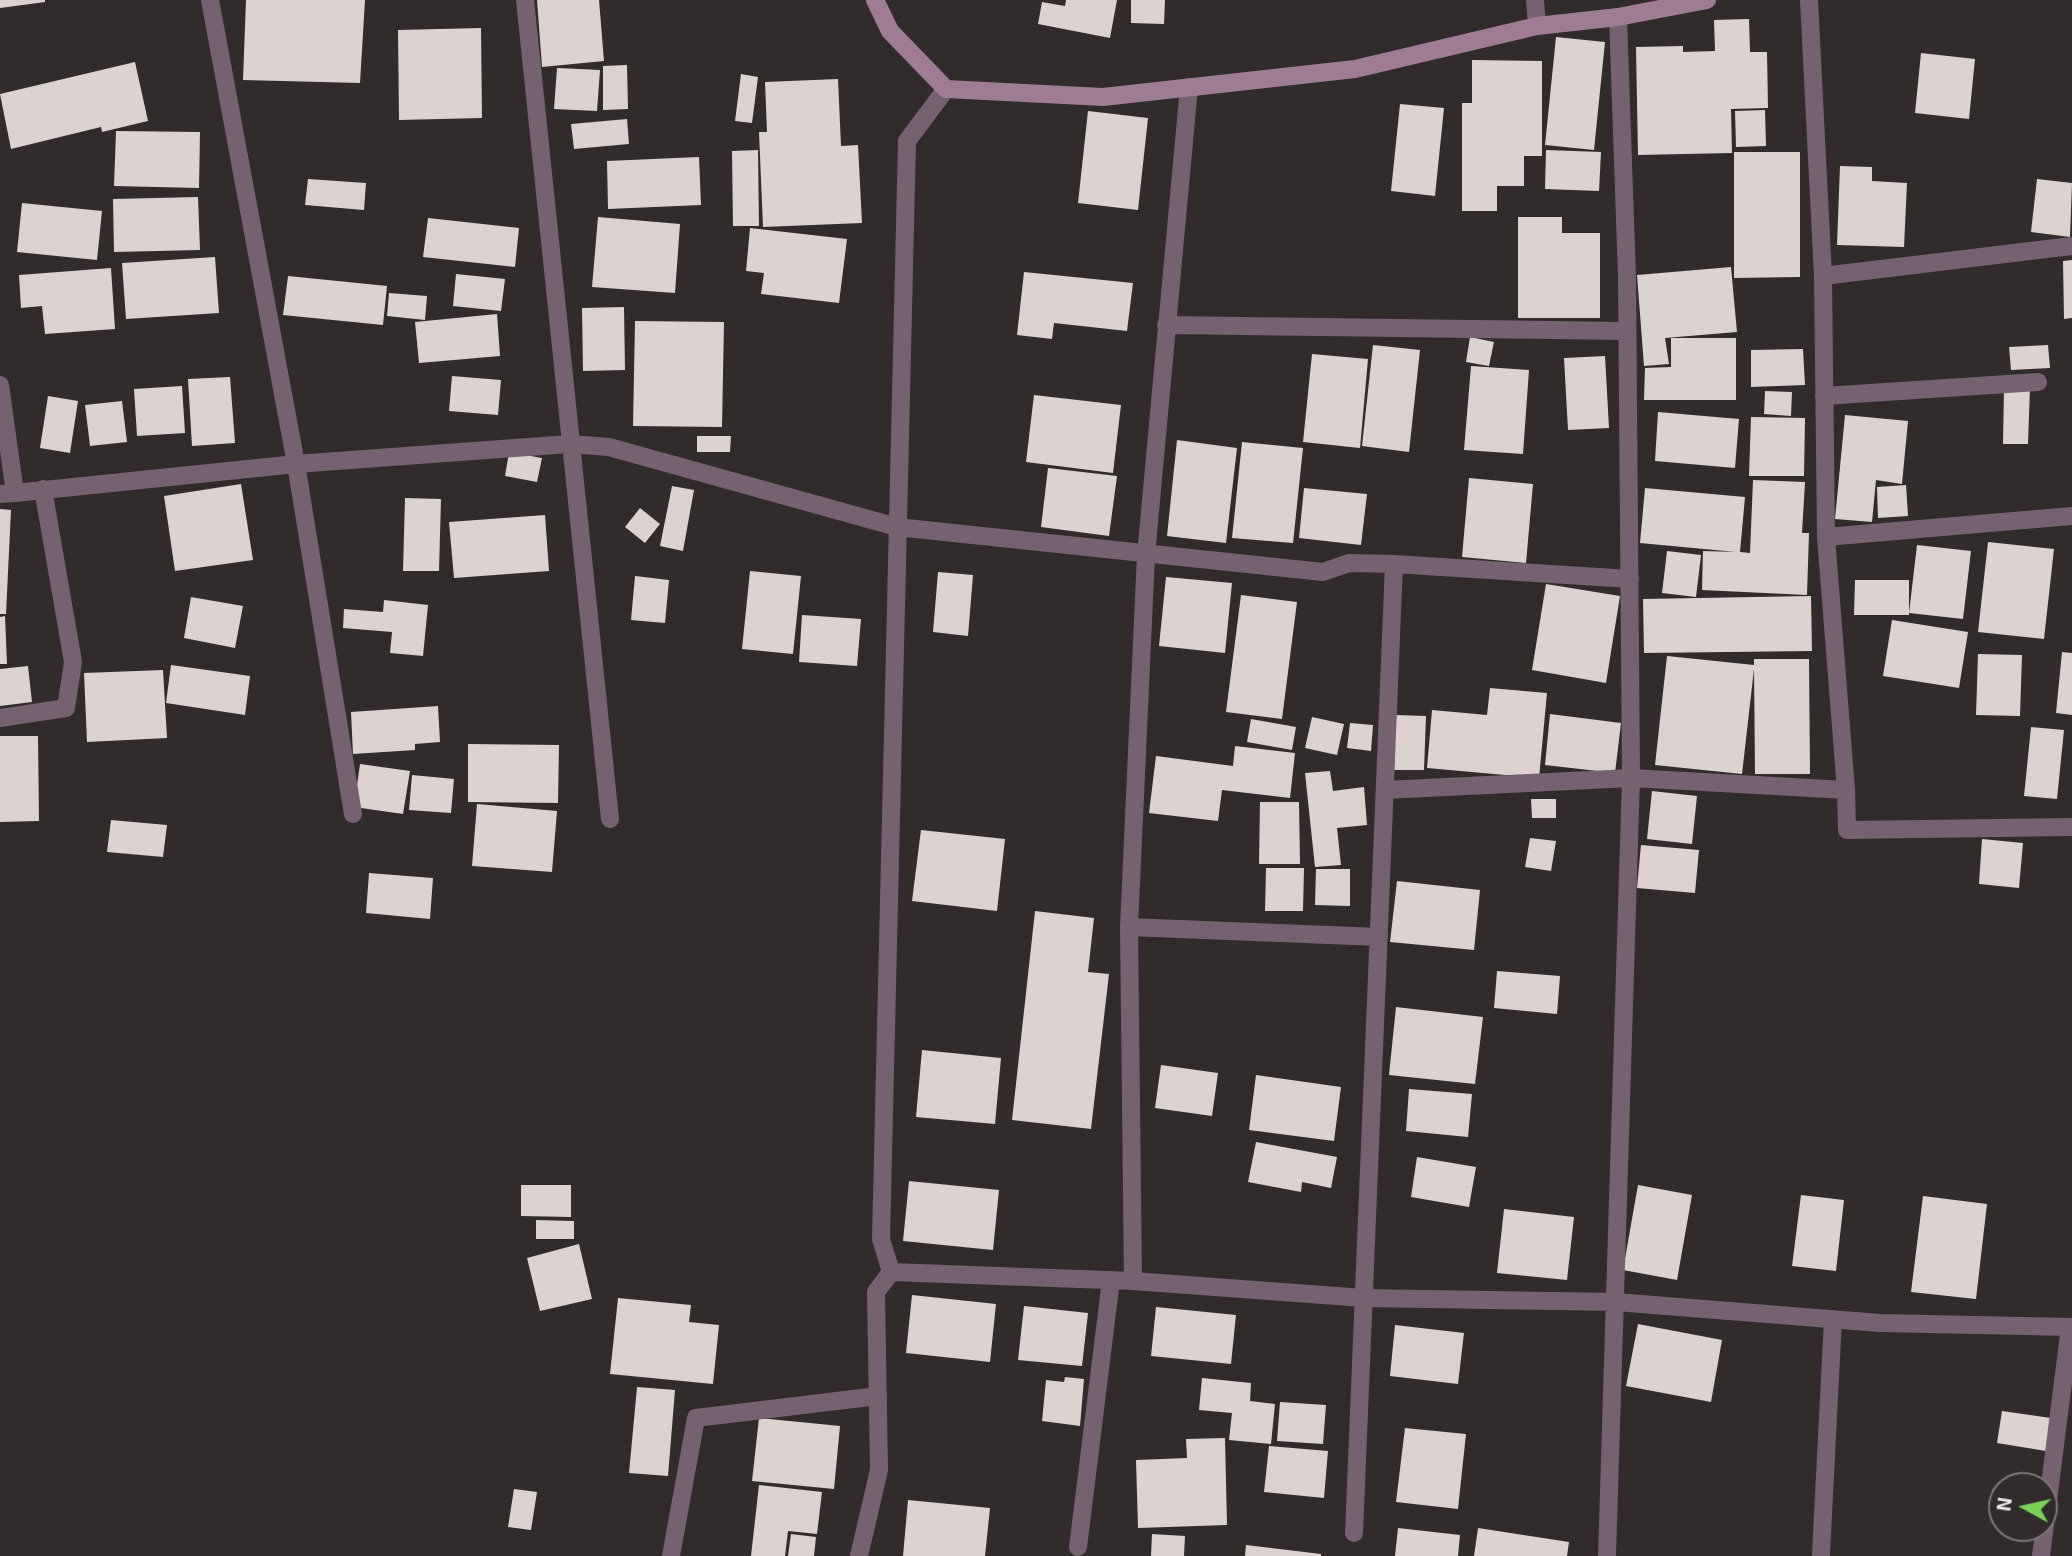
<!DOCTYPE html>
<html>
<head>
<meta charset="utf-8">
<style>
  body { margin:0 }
  #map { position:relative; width:2072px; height:1556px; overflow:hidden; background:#322b2c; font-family:"Exo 2",sans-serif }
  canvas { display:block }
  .north { position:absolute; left:1988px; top:1472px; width:70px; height:70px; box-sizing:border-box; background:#322b2c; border:2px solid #7c7677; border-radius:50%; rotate:278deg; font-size:19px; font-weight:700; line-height:28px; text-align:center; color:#ece6e7 }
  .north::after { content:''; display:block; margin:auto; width:24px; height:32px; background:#79d158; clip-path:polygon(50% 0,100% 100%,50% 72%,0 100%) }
</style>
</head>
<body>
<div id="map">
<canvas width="2072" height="1556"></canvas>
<div class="north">N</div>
</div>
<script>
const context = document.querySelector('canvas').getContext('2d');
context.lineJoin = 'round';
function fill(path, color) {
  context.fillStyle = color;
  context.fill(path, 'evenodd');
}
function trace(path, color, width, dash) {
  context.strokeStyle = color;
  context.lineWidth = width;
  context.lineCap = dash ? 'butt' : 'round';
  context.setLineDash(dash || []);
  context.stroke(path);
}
const building = new Path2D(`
  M0,0H45V2L0,8Z
  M246,0H365L360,83L243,80Z
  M537,0H599L604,61L542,67Z
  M1066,0H1117L1110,38L1038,24L1042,2L1065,6Z
  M1131,0H1165L1164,24L1131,23Z
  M1749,19L1750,52H1767L1768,108L1731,109L1732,153L1638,155L1636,47L1683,46V52L1715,51L1714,20Z
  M481,28L482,118L399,120L398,30Z
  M1556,37L1605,42L1594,150L1545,145Z
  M1921,53L1975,59L1969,119L1915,113Z
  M1472,60L1542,61V156H1524V186H1497V211H1462V103H1472Z
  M135,62L148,121L102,132L101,127L11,149L0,94Z
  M627,65L628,109L603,110V66Z
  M557,68L600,70L597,111L554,109Z
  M741,74L758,77L752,123L735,121Z
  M838,79L841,146L858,145L862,223L763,227L759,132H767L765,82Z
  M1400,104L1444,108L1435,196L1391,191Z
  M1765,110L1766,146L1736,147L1735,111Z
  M1088,111L1148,118L1138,210L1078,203Z
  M627,119L629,144L574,149L571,124Z
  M116,131L200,132L199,188L114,186Z
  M758,150L759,226H733L732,151Z
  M1546,150L1601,152L1599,191L1545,189Z
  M1734,152H1800V277L1734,278Z
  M699,157L701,205L608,209L607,161Z
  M1840,166L1872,167V181L1907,183L1904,247L1837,245Z
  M308,179L366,183L364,210L305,205Z
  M2037,179L2072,183L2070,237L2031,232Z
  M198,197L200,250L114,252L113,199Z
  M22,203L102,211L97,260L17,252Z
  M598,217L680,224L675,293L592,287Z
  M1518,217H1562V233H1600V318H1518Z
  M428,218L519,228L515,267L423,257Z
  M750,228L847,239L839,303L761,294L764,273L746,271Z
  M215,257L219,313L126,319L122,263Z
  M2072,260V318L2064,319L2063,261Z
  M1731,267L1737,332L1665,338L1669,364L1644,366L1637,275Z
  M111,268L115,329L45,334L42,306L21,308L19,275Z
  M1024,272L1133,283L1127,331L1054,323L1052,339L1017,335Z
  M456,274L505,279L501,311L453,306Z
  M288,276L387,286L383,325L283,315Z
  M389,293L427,296L425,320L387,316Z
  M624,307L625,370L583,371L582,308Z
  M497,314L500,356L419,363L415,322Z
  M635,321L724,322L722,427L633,426Z
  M1470,337L1494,342L1489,366L1466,362Z
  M1671,338H1736V400H1644L1645,368L1671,367Z
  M1373,345L1420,350L1409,452L1362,446Z
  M2048,345L2050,368L2011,370L2009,347Z
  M1803,349L1805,385L1751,387V350Z
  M1312,354L1368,359L1360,448L1303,442Z
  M1605,356L1609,428L1568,430L1564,358Z
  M1471,366L1529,370L1523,454L1464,450Z
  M452,376L501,380L498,415L449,411Z
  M230,377L235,443L192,446L188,379Z
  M182,386L185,433L137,436L134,389Z
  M2004,387H2030L2028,444H2003Z
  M1765,391L1792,392L1791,416L1764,414Z
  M1034,395L1121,405L1113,473L1026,462Z
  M48,396L78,401L70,453L40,448Z
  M122,401L127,442L90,446L85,405Z
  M1658,412L1739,419L1735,468L1655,461Z
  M1845,415L1908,421L1902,484L1876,480L1872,522L1835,519Z
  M1751,417L1805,418L1804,476H1749Z
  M697,436H731L730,452H697Z
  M1177,440L1237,448L1226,543L1167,536Z
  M1242,442L1303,448L1293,543L1232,538Z
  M509,452L542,458L537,482L505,476Z
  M1048,468L1117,476L1109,536L1041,527Z
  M1469,478L1533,484L1526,563L1462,557Z
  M1753,480L1805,482L1802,533H1809L1807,595L1702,590L1703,551L1736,552L1640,543L1645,488L1745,497L1740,552L1750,553Z
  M241,484L253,560L175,571L164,496Z
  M1906,485L1908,516L1878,518L1877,487Z
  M672,486L694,490L683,551L660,546Z
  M1304,488L1367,494L1361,545L1299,538Z
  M405,498L441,499L439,571H403Z
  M640,508L660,524L645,543L625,527Z
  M0,509L11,510L6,614H0Z
  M545,515L549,571L454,578L449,522Z
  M1988,542L2054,549L2044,639L1978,632Z
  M1917,545L1971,551L1963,619L1909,613Z
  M1667,551L1701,555L1696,597L1662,593Z
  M750,571L801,576L793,654L742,649Z
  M938,572L973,575L968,636L933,632Z
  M635,576L669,580L665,623L631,620Z
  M1166,577L1232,583L1225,653L1159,646Z
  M1855,580H1909V615H1854Z
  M1546,584L1620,596L1606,683L1532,670Z
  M1241,595L1297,602L1282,719L1226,712Z
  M1811,596L1812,651L1644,653L1643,599Z
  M191,597L243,606L235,648L184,638Z
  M384,600L428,605L423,656L390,653L392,632L343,628L344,609L383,612Z
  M802,615L861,619L857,666L799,662Z
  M5,616L7,664H0V617Z
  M1892,620L1968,632L1959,688L1883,676Z
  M2062,652L2072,653V715L2056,713Z
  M1978,654L2022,655L2020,716L1976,715Z
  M1667,656L1754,665V659H1809L1810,774H1755L1754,669L1742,774L1655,765Z
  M171,665L250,676L245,715L166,703Z
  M28,666L32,702L0,706V669Z
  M163,670L167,738L87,742L84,673Z
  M1490,688L1547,693L1539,778L1427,768L1432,710L1487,715Z
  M438,706L440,742L415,744V750L353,754L351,712Z
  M1550,714L1621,723L1615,773L1545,765Z
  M1396,715L1426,716L1424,770H1394Z
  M1312,717L1344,724L1337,755L1305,748Z
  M1251,719L1296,727L1292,750L1247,742Z
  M1350,723L1373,725L1371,751L1347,748Z
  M2031,727L2064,730L2057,799L2024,796Z
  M0,736H38L39,821L0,822Z
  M468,744L559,745L558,803L468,802Z
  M1235,746L1295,753L1290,798L1222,790L1218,821L1149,813L1156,756L1233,766Z
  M360,764L410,771L403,814L354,807Z
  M1330,771L1333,791L1364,787L1367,825L1337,828L1341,865L1315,867L1305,773Z
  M412,775L454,779L451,813L409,810Z
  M1652,791L1697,796L1692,844L1647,839Z
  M1531,799H1556V818H1532Z
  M1260,802H1299L1300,864H1259Z
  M477,804L557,811L552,872L472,866Z
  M111,820L167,825L163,857L107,852Z
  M921,830L1005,839L997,911L912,901Z
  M1530,838L1556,841L1551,871L1525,867Z
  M1982,839L2023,843L2019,888L1979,884Z
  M1641,845L1699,850L1695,893L1637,888Z
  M1266,868H1304L1303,911H1265Z
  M1316,869H1350V906L1315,905Z
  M369,873L433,878L430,919L366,913Z
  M1397,881L1480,890L1474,950L1390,942Z
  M1035,911L1094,918L1088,972L1109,974L1091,1129L1012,1120Z
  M1497,971L1560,976L1557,1014L1494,1008Z
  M1396,1007L1483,1017L1475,1084L1389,1075Z
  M922,1050L1001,1058L995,1124L916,1117Z
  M1161,1065L1218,1073L1212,1116L1155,1108Z
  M1256,1075L1341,1087L1334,1141L1249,1130Z
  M1409,1089L1472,1094L1468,1137L1406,1131Z
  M1256,1142L1337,1157L1331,1188L1302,1182L1301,1192L1248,1182Z
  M1417,1157L1476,1167L1469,1207L1411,1197Z
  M909,1181L999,1190L993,1250L903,1241Z
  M521,1185H571V1217L521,1216Z
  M1638,1185L1692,1195L1677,1280L1623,1270Z
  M1801,1195L1844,1200L1836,1271L1792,1266Z
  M1923,1196L1987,1204L1976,1299L1911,1292Z
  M1504,1209L1574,1217L1567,1280L1497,1273Z
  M536,1220L574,1221V1239H536Z
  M579,1244L592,1299L540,1311L527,1258Z
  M912,1295L996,1304L990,1362L906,1353Z
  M618,1298L691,1305L689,1322L719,1325L713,1384L610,1374Z
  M1024,1306L1088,1313L1082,1366L1018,1360Z
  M1156,1307L1236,1315L1231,1364L1151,1356Z
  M1638,1324L1722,1340L1711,1402L1626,1386Z
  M1395,1325L1464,1333L1458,1384L1390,1376Z
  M1065,1377L1084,1379L1080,1426L1042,1421L1046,1380L1064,1382Z
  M1202,1378L1251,1383L1250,1401L1275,1404L1271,1444L1229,1440L1232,1413L1199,1410Z
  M637,1387L675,1390L668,1476L629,1473Z
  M1280,1402L1326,1405L1323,1444L1277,1441Z
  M2002,1411L2051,1418L2046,1451L1997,1443Z
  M759,1418L840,1426L834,1489L752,1481Z
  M1405,1428L1466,1434L1458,1509L1396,1502Z
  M1225,1438L1227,1525L1138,1528L1136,1460L1187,1458L1186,1439Z
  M1269,1446L1328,1451L1324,1498L1264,1492Z
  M759,1485L822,1492L817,1534L788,1531L785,1556H751Z
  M514,1489L537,1492L531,1530L508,1527Z
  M908,1500L990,1508L985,1556H903Z
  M1398,1528L1460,1535L1458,1556H1395Z
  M1478,1528L1569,1542L1567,1556H1474Z
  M791,1534L816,1537L814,1556H788Z
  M1152,1534L1185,1536L1184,1556H1151Z
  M1246,1545L1321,1554V1556H1245Z`);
const street = new Path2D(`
  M210,0L296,464L353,814
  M525,0L610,819
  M1535,0L1537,26
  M1809,0L1823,276L1826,537L1846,790
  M1823,276L2072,246
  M1166,325L1627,331
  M0,385L15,493L0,494
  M1824,396L2038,382
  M15,493L296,464L569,444L609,447L897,527L1323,572L1349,563L1394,564L1630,579
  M1826,537L2072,516
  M0,718L66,708L73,662L43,489
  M1385,790L1631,778L1846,790L1847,830L2072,827
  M1129,927L1379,937
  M891,1272L881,1239L907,141L946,89
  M891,1272L1133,1281L1364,1298L1616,1302L1880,1323L2072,1327
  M1133,1281L1129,927L1146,555L1189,87
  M1354,1533L1394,564
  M1078,1547L1111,1280
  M1821,1554L1833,1319
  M671,1556L696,1418L878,1396
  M859,1556L879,1470L876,1292L891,1272
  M1607,1556L1631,778L1627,277L1618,17
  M2041,1556L2070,1327`);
const secondary = new Path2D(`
  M875,0L890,31L946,89L1103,97L1355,69L1537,26L1618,17L1707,0`);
fill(building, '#dcd2d0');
trace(street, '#75616f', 18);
trace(secondary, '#9e7d94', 18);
</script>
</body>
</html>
